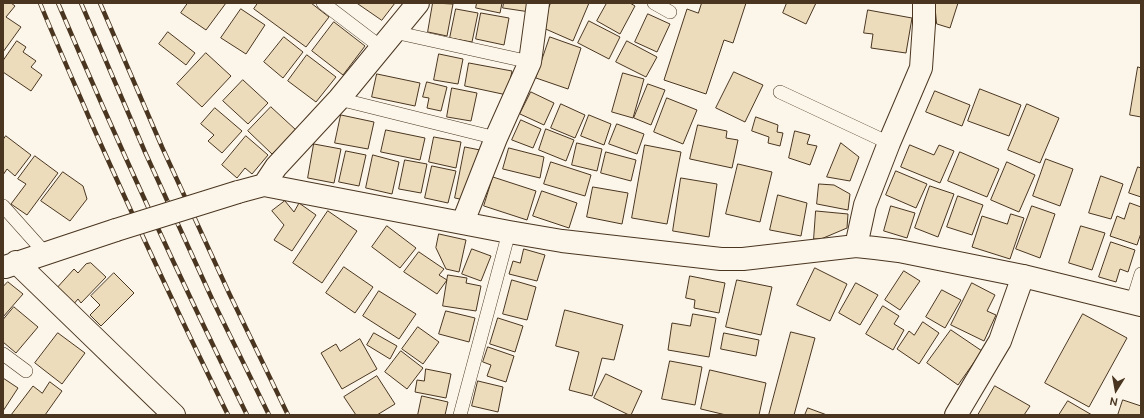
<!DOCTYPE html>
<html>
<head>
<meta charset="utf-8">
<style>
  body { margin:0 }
  #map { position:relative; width:1144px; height:418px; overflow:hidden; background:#fbf6e9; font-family:Ubuntu,sans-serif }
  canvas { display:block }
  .frame { position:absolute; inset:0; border:4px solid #4a3520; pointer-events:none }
  .north { position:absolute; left:1096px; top:370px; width:40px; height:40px; -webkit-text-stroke:3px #fbf6e9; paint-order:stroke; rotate:191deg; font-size:11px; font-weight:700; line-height:16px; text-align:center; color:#4a3520 }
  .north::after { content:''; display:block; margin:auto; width:14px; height:18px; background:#4a3520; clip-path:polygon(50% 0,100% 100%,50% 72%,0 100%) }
</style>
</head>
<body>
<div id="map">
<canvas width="1144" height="418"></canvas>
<div class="frame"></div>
<div class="north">N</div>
</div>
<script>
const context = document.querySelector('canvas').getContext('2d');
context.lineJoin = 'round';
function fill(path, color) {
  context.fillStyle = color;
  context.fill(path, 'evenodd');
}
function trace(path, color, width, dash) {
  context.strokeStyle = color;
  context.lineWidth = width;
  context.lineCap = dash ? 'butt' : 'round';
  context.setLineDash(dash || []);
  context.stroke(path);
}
const building = new Path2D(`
  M3,3H11L15,6L6,17L21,27L3,52Z
  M188,3H226L206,30L181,13Z
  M258,3H311L329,17L306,47L254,9Z
  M357,3H395L382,20Z
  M433,3L453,4L447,36L428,32Z
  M477,3H502L500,13L476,8Z
  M504,3H532L530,12L503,8Z
  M551,3H589L573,41L541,27Z
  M607,3H630L635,6L620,34L597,21Z
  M702,3H746L733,43L724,40L706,94L664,80L687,9L698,13Z
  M787,3H816L806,24L783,13Z
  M935,3H958L950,28L937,24Z
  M241,9L265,25L246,54L221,38Z
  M456,9L478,13L472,42L450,38Z
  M868,10L912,18L906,53L871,48L873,34L864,33Z
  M481,13L509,18L504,45L476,39Z
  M648,14L670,24L657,52L635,42Z
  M589,21L620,37L609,59L578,43Z
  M334,22L365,46L343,75L312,51Z
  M168,32L195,53L186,65L159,44Z
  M284,37L303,52L283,78L264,62Z
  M550,37L581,48L568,89L536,78Z
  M17,41L26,47L23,52L36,61L31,67L42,75L31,91L3,72V61Z
  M627,41L657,57L646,77L616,62Z
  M206,53L231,76L202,107L177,84Z
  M439,54L463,59L458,84L434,80Z
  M307,55L336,77L316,102L288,81Z
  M469,63L512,71L507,95L465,86Z
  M1138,67L1141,68V117L1130,115Z
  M734,72L763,85L745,122L716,108Z
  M623,73L644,79L633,118L612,112Z
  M377,74L420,83L415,106L372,97Z
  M243,80L268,103L248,124L223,101Z
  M427,82L447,87L441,111L427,108L429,98L423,97Z
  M648,84L665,90L651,125L634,118Z
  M452,88L477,93L471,121L447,117Z
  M980,89L1021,105L1009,136L968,121Z
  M935,91L970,105L962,126L926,112Z
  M531,92L554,103L544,125L520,114Z
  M667,98L697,110L683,144L654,132Z
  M561,104L585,115L575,138L551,128Z
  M1027,104L1059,118L1040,163L1008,150Z
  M271,107L296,130L272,154L248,131Z
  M215,108L242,131L222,153L208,141L214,135L201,124Z
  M341,115L374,122L368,149L335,143Z
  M589,115L611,124L604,145L581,136Z
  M756,117L778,125L777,132L783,133L780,146L768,143L769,137L752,131Z
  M521,120L541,129L533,148L512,140Z
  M617,124L644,134L637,154L609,144Z
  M698,125L727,131L726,138L738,140L732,168L690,159Z
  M546,129L574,140L566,161L539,150Z
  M386,130L425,138L420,160L381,152Z
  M795,131L810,135L807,144L817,146L810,165L789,158Z
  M6,136L31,155L15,176L7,169L3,175V140Z
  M246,136L268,155L252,174L245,168L237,178L222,165Z
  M434,137L461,142L456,168L429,162Z
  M577,143L602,149L597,171L572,165Z
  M841,143L859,157L850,181L827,177Z
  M314,144L341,149L334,183L308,178Z
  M645,145L681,152L667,224L632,218Z
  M910,145L934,155L939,145L954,151L940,183L901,167Z
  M465,147L485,151L469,201L455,198Z
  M509,148L544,157L540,178L503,169Z
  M346,151L366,155L359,186L339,182Z
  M606,152L636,160L631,181L601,173Z
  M960,152L999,169L987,197L948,181Z
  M373,155L399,162L392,194L366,188Z
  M35,156L58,173L27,215L11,204L26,184L18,179Z
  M1046,159L1073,169L1060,206L1033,196Z
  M405,160L427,164L421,193L399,189Z
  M551,162L591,175L585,196L544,184Z
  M1007,162L1035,175L1019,212L991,200Z
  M738,164L772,172L760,222L726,214Z
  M432,166L456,171L448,203L425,198Z
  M1138,167L1141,168V197L1129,193Z
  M896,171L927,184L916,208L886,195Z
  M63,172L83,186L87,199L70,221L41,201Z
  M1101,176L1123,184L1111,219L1089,213Z
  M493,177L536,191L527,220L484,206Z
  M681,178L717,184L709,237L673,231Z
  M819,184L834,185L850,194L848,210L817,204Z
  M930,186L954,194L938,237L915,228Z
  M593,187L628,193L622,224L587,217Z
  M542,191L577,203L569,228L533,216Z
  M778,195L807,203L801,236L770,230Z
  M958,196L983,205L972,235L947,227Z
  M285,201L294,212L299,203L316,215L292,251L274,240L284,225L272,211Z
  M1130,203L1141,207V233L1137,245L1110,236L1117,216L1124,219Z
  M891,206L915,213L907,238L884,231Z
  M1032,206L1055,214L1040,258L1016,249Z
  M328,211L357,231L322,283L293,263Z
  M816,211L848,214L847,228L821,239H814Z
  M1011,214L1024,218L1010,259L972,247L982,216L1007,224Z
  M387,226L416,248L400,268L372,247Z
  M1081,226L1105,233L1092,270L1069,263Z
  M439,234L466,240L459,272L446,269L436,248Z
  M1111,242L1135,250L1128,272L1120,269L1116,282L1099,277Z
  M472,249L491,256L481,281L462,274Z
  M524,249L545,255L537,281L509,274L513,261L520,263Z
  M419,252L444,269L439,275L447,280L437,294L404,272Z
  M91,263L106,277L81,303L78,299L72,306L55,290L74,269L78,273L86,264Z
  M344,267L373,287L355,313L326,293Z
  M815,268L847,284L830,321L797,305Z
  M904,271L920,281L900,310L885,300Z
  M114,273L134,293L101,326L90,315L100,305L91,296Z
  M448,275L467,278L466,283L481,286L476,311L443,306Z
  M690,276L725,283L719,313L694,308L695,300L686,298Z
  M512,280L536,287L527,320L503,314Z
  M737,280L772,287L761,335L726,327Z
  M8,282L23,294L3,317V287Z
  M856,283L878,295L860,325L839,313Z
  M972,283L995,295L987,311L996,315L984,341L951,325Z
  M942,290L961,300L945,328L926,317Z
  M379,291L416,314L399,339L363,316Z
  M883,306L899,316L894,324L904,330L893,350L866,334Z
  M14,307L38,327L16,353L3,342V320Z
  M565,310L623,325L614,360L602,358L592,396L569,390L579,352L556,346Z
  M446,311L475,318L469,342L439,334Z
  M693,314L716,318L709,357L668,350L672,323L690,326Z
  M1083,314L1127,338L1089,407L1045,383Z
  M498,318L523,326L515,352L490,344Z
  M923,322L939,333L919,364L897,349L909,331L914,335Z
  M418,327L439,342L423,364L402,349Z
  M951,330L982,351L958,385L927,363Z
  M791,332L815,338L794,415H769Z
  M58,333L85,353L62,384L35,363Z
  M374,333L397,346L390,359L367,345Z
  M724,333L759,340L756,356L721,349Z
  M360,339L377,369L342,389L321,353L336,344L340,351Z
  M488,347L514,356L506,382L487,376L491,365L483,362Z
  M401,351L423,368L407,389L385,372Z
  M670,361L702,367L695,405L662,399Z
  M426,369L451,374L446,398L415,392L417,380L424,381Z
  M710,370L766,383L759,415H726L701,409Z
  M606,374L642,391L631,415H629L594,398Z
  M377,376L395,404L377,415H356L344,397Z
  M3,378L18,388L3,411Z
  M478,381L503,387L498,412L472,406Z
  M50,382L62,391L45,415H11L33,386L42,393Z
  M995,386L1030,406L1024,415H978Z
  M422,396L448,402L445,415H418Z
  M1123,400L1141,406V415H1118Z
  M1068,401L1092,415H1059Z
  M808,408L827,415H805Z`);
const lane = new Path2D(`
  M323,3L382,48
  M654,3L670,12
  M394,32L530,62
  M780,92L889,143
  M339,99L496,138
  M3,206L45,253
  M1132,303L1141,274
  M3,354L26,371
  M460,415L509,232`);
const street = new Path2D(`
  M264,185L276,167L339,99L418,3
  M238,192L264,185L509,232L562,241L721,259H743L856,246L875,248L899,251L1023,276L1141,305
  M463,222L496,138L530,62L538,3
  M856,246L865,205L889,143L921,68L924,24V3
  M16,262L174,415
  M5,267L116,230`);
const secondary = new Path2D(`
  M956,415L1000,341L1023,276`);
const rail = new Path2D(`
  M40,3C57,45 76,87 94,129C137,225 181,320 228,415
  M58,3C117,142 180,279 247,415
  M81,3L145,152L213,301L269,415
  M100,3L162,147L229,293L288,415`);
const streetBridge = new Path2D(`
  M116,230L238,192`);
fill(building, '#ecdcbc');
trace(building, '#4a3520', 1);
trace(lane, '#4a3520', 14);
trace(street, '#4a3520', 24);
trace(secondary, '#4a3520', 24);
trace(lane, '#fbf6e9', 13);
trace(street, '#fbf6e9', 22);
trace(secondary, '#fbf6e9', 22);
trace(rail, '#4a3520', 4.5);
trace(rail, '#fbf6e9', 3, [9]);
trace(streetBridge, '#4a3520', 24, []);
trace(streetBridge, '#fbf6e9', 22);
</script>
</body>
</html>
